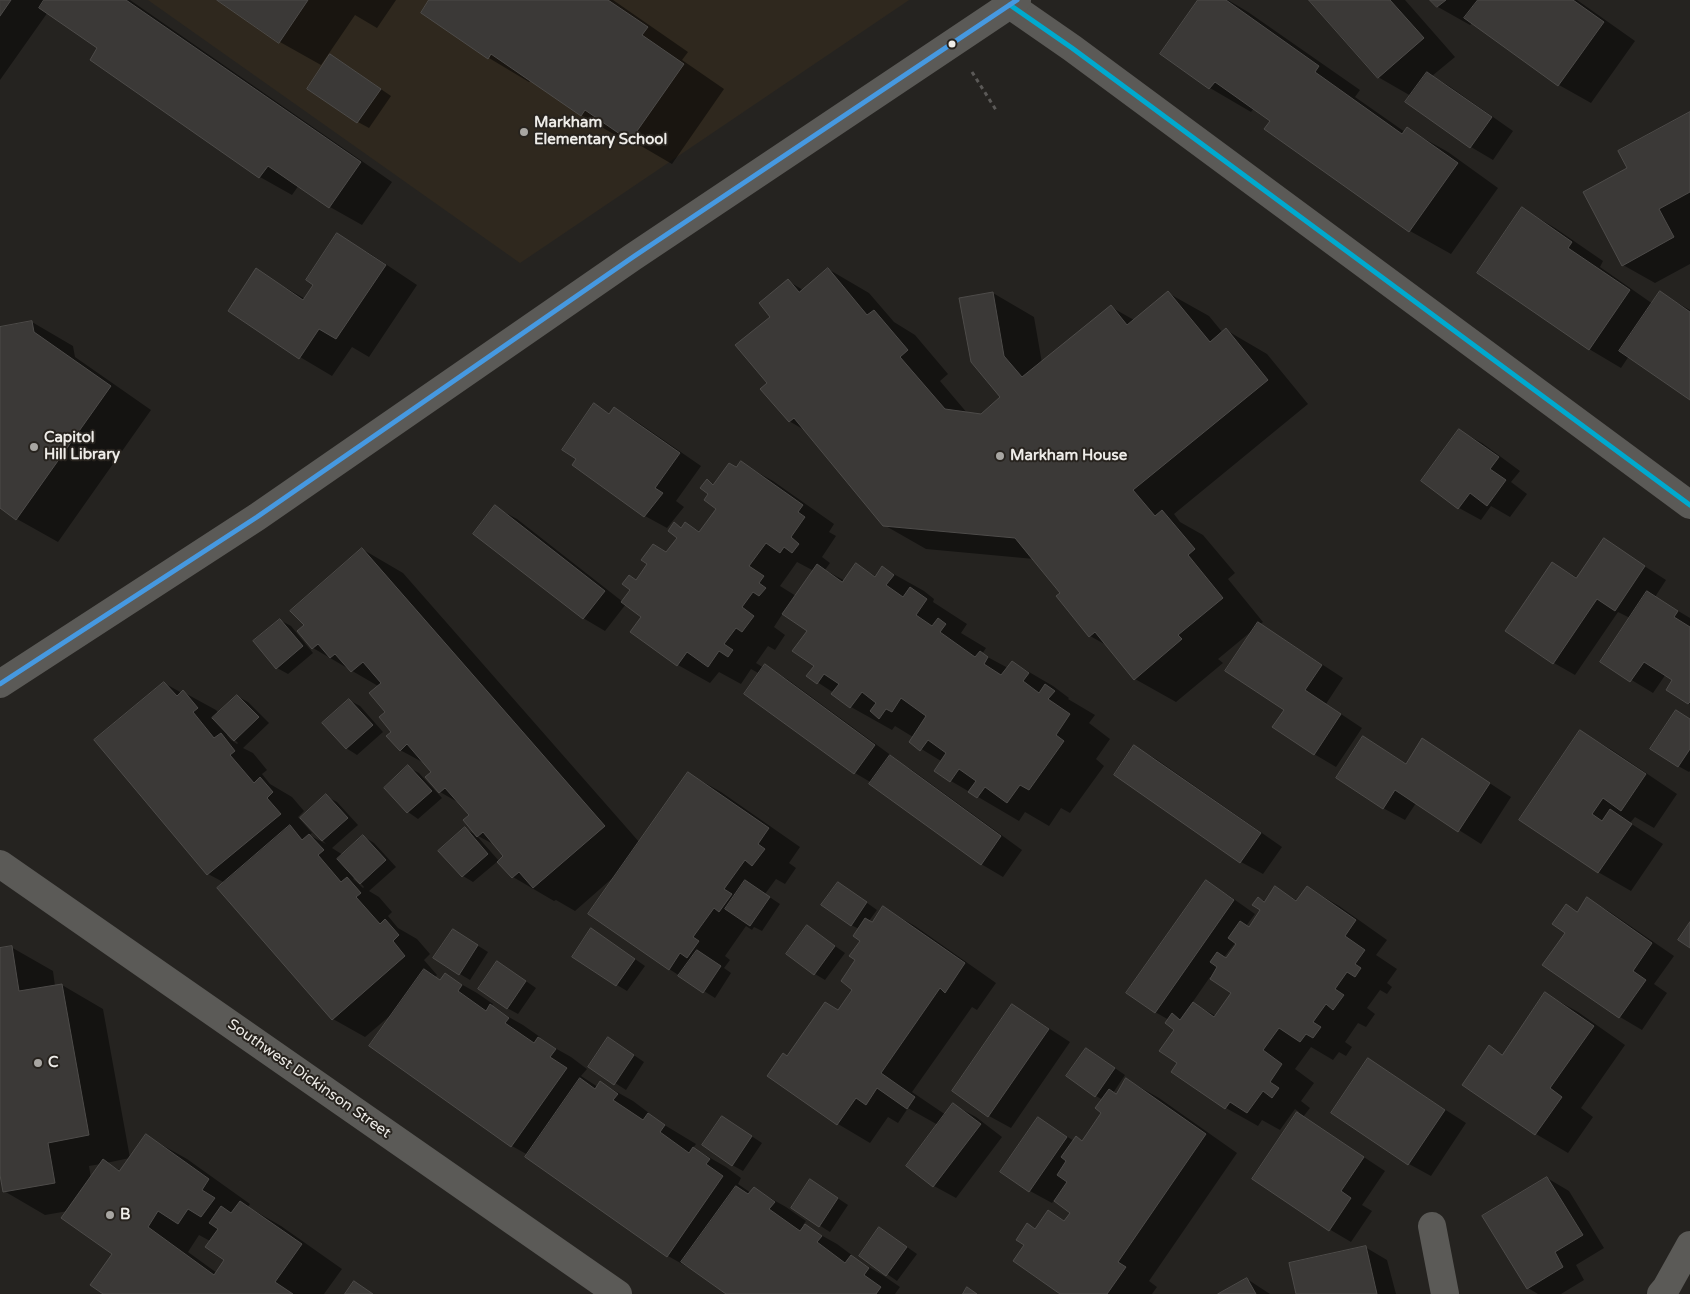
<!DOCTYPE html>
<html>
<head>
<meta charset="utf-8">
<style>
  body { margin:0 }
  canvas { display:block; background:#252320 }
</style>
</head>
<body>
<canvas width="1690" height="1294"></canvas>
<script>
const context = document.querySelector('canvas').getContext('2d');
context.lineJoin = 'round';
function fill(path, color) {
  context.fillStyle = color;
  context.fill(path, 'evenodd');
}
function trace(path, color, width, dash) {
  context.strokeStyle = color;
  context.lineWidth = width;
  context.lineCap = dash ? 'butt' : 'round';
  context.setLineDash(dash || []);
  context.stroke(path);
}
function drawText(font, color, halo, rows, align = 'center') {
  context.font = font + ' "Varela Round",sans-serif';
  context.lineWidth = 4;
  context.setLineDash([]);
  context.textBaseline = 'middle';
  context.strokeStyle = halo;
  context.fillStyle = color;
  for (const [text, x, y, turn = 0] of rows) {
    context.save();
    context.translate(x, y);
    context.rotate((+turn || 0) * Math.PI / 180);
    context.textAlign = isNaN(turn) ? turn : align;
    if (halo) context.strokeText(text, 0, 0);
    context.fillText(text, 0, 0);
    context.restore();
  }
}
const built = new Path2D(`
  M148,0H909L520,263Z`);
const shadow = new Path2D(`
  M0,0H130L392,182L362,225L330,207L299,185L292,195L260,177L91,59L99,48L48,12L0,80Z
  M219,0H396L377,28L355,15L321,65L280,42Z
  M431,0H613L688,52L682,60L724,89L672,164L624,136L622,139L581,115L531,80L529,82L489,58L422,13Z
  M1199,0H1228L1248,12L1360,90L1355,97L1405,132L1407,129L1448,152L1498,188L1451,254L1410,231L1254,108L1251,112L1210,88L1161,54Z
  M1311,0H1405L1455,57L1432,76L1449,86L1513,131L1493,160L1471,147L1407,101L1411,96L1378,77Z
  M1432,0H1577L1635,41L1591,103L1559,85L1473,23L1470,25L1438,7Z
  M341,62L391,96L369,128L358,122Z
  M1690,114V264L1655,283L1623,265L1629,168Z
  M1523,209L1555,228L1603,261L1600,267L1653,304L1660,293L1690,310V398L1629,356L1621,368L1589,349Z
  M337,235L369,253L417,285L369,357L352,347L332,376L300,357L256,270L305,299L315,284Z
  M828,269L869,293L894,322L915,335L948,374L940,381L968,414L982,415L1002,397L993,293L1034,317L1042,363L1111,307L1134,320L1168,293L1209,316L1223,333L1226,330L1267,354L1308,404L1174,514L1180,522L1203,535L1235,573L1228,579L1263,622L1260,624L1343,678L1326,704L1362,728L1336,767L1314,754L1286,709L1253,630L1218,659L1223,663L1176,702L1135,679L1108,646L1090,636L1062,593L1034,559L926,549L884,525L806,431L789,421L768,383L771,317L788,281L803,290Z
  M32,322L73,346L75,357L151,410L58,542L17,519L0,507V328Z
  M595,405L610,414L614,408L636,421L701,466L676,501L684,507L667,528L645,516L578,459Z
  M1460,431L1482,443L1520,471L1511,482L1527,494L1510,517L1491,506L1481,520L1459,508Z
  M741,463L773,481L834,524L829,532L836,536L822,557L830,563L825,570L845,581L856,565L877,577L883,568L924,591L934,599L933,602L967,624L961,633L986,648L982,654L1008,668L1012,662L1053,686L1069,698L1068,699L1095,715L1089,723L1110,739L1096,759L1104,766L1070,813L1061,808L1049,826L1025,812L1019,821L951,781L941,761L910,742L913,737L895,726L892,730L851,707L834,693L808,676L816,665L809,631L783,613L774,627L785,635L775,650L768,646L756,663L764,668L765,666L787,679L896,759L895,760L912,770L1022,850L1003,877L981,864L872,783L855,773L760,674L751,669L741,684L719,672L710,683L678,665L632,632L643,617L626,604L605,631L583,618L495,507L517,519L623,602L637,581L667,553L686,524L701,532L718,509L710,493L707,481L715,485L737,469ZM797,562L814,571L796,596L780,586Z
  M1604,540L1666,580L1655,597L1690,618V704L1667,689L1674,679L1666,674L1653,693L1602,662L1630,618L1618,612L1575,675L1554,663L1552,563L1578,578Z
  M362,549L403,573L640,843L689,774L721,792L800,847L789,863L796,868L785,884L776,879L765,894L780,904L762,931L754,927L752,930L746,926L725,956L730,960L724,968L731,973L715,998L669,969L616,875L575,911L556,900L554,901L513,877L498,861L473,882L463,876L465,829L476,835L499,861L505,856L497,846L478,836L470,815L461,804L440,792L426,777L433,772L426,764L400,750L378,686L313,648L299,631L305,626Z
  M280,620L291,626L313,653L288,674L277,668Z
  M164,683L182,693L183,692L216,710L219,714L237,696L248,702L269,723L243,748L253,753L267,770L262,774L270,784L292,797L304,811L298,817L312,833L309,835L326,844L302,818L326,796L337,802L358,825L332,848L343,855L363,836L374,843L396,867L369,891L379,897L392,912L388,916L398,928L417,939L430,954L424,960L437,975L435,977L441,980L445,975L477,993L493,1004L491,1007L523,1025L540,1037L539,1039L571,1057L587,1069L581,1076L598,1087L601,1083L633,1101L649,1113L648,1115L696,1144L693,1148L726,1167L741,1178L738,1184L751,1193L754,1189L786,1207L806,1221L803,1225L837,1244L853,1256L852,1257L884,1276L900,1287L895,1294H728L700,1274L668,1256L528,1155L512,1146L392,1014L365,1037L333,1019L225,883L208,874ZM228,733L238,743L237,744L231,740L227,735ZM355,877L364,887L363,888L353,879Z
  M349,700L360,706L383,732L357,755L346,748Z
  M1690,720V771L1689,772L1678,766Z
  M1580,731L1612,750L1677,794L1654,828L1635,817L1630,823L1663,844L1631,891L1598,872L1520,820Z
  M1363,737L1407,764L1423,740L1511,797L1481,844L1416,803L1405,820L1383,808Z
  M1135,747L1156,759L1282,847L1263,874L1241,862L1115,774Z
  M408,767L419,773L442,798L418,819L408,812Z
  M1206,882L1228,895L1255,914L1246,926L1250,928L1262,910L1259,898L1266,902L1275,888L1298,901L1307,887L1339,906L1387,940L1376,955L1397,969L1387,983L1392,987L1387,994L1380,990L1367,1008L1375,1014L1366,1027L1358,1023L1345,1042L1352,1047L1346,1056L1339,1052L1333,1060L1311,1047L1295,1069L1314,1083L1301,1101L1310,1108L1303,1117L1385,1171L1362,1205L1372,1211L1351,1242L1329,1229L1253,1178L1299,1112L1295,1109L1280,1130L1262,1120L1258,1126L1226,1108L1173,1071L1179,1063L1176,1030L1169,1020L1155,1012ZM1236,942L1238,943L1227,959L1224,957ZM1210,977L1232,992L1216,1016L1192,1003Z
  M849,890L877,910L869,921L872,924L883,908L915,926L996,983L977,1010L972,1007L912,1092L946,1115L954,1105L976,1117L1002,1137L956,1198L934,1186L908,1166L938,1125L908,1108L898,1123L888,1117L870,1143L838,1124L769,1076L839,1011L854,989L857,960L861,941L859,929L851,925Z
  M1588,899L1610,912L1674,956L1654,984L1667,993L1642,1030L1620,1017L1544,964L1567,932L1566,906L1578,912Z
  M808,927L845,953L825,980L815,974Z
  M602,936L645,966L627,991L617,985Z
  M464,937L488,952L470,980L460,974Z
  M11,947L53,971L55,986L62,985L103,1009L130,1158L106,1163L121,1171L146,1136L187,1159L250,1204L248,1207L281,1226L342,1269L324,1294H105L114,1254L68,1211L45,1215L4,1191L0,1168V949ZM101,1164L91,1178L89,1166ZM199,1235L210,1241L226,1260L217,1273L188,1252Z
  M498,962L536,988L518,1014L507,1008Z
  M1546,994L1578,1012L1625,1045L1581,1108L1593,1117L1568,1153L1536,1134L1463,1085L1489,1047L1503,1055Z
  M1013,1005L1070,1042L1011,1128L989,1116L954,1091Z
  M619,1045L644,1062L626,1090L590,1067Z
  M1087,1049L1125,1075L1113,1093L1117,1095L1127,1080L1159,1098L1237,1153L1149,1281L1157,1287L1152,1294H1063L1036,1230L1065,1222L1072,1212L1054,1200L1052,1203L1030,1191L1038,1118L1074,1141L1083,1142L1103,1112V1100L1096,1096Z
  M1368,1060L1466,1123L1431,1176L1409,1164L1333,1112Z
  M733,1124L762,1143L743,1171L732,1165Z
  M1547,1178L1569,1191L1604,1248L1576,1265L1584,1280L1561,1294H1538L1528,1288Z
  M821,1187L848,1205L830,1232L792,1208Z
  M880,1228L917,1254L897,1281L887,1274Z
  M1365,1247L1387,1260L1396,1294H1297Z
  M1247,1279L1270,1294H1221Z`);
const building = new Path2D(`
  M0,0H11L0,16Z
  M44,0H126L361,162L329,208L268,166L259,178L90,60L97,48L39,8Z
  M217,0H308L279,43Z
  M429,0H608L648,27L642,35L684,64L630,141L585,110L581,116L491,54L488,59L421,13Z
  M1198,0H1226L1319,66L1315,72L1402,134L1407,127L1458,163L1409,232L1264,129L1270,121L1215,82L1209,89L1160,54Z
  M1309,0H1390L1424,38L1378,78Z
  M1430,0H1446L1437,7Z
  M1478,0H1573L1604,22L1558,86L1464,18Z
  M330,54L381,89L357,123L307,89Z
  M1427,72L1492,117L1470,148L1405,102Z
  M1690,112V192L1659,209L1674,237L1622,266L1583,192L1627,168L1618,151Z
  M1522,207L1572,242L1568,248L1630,290L1589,350L1477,273Z
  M337,233L386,265L336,339L319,329L299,359L228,311L256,268L303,300L313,285L306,280Z
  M828,268L867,315L874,310L908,350L900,357L945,409L981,414L1000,397L971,362L959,298L993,292L1004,356L1022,377L1111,305L1127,325L1168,291L1210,342L1226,328L1268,380L1133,490L1155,516L1162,510L1195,549L1188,555L1223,598L1178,635L1182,639L1134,680L1095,632L1089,637L1056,596L1060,593L1015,538L883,526L794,418L789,422L760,389L767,383L735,345L770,317L759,303L788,279L799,292Z
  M1660,291L1690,312V400L1619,351Z
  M32,321L34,332L111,386L16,520L0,508V327Z
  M594,403L609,414L614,407L680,453L655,488L663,493L644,517L572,465L576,459L562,450Z
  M1459,429L1499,457L1490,469L1506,480L1487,506L1470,493L1458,509L1421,481Z
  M741,461L803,505L798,512L805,517L791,537L799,544L792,553L784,547L780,553L766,543L749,566L764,576L759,583L766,588L759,596L753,592L742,607L754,616L742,632L736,628L724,644L733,650L728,657L719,651L708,667L687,652L677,666L630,632L641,617L621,602L630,590L622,584L629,575L636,580L647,564L641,560L653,544L666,552L677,538L668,531L674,522L681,528L685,522L699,532L716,509L704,500L708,494L700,488L707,479L713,485L729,463L736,467Z
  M495,505L605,591L583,619L473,534Z
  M1604,538L1645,566L1615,611L1597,599L1553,664L1505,631L1552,562L1576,578Z
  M362,548L605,826L533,888L519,872L512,878L497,862L503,856L483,832L477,837L463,820L469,815L445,788L439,793L425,777L431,772L407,744L400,751L386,736L391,732L379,717L385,712L369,693L381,683L363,662L351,672L335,654L330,658L318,644L312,649L297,631L304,625L290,611Z
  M856,563L875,577L882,566L894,575L886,585L903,597L910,587L927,599L916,615L932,626L938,618L946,624L940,632L975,657L980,651L988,657L984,664L1001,675L1012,661L1029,673L1023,681L1039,693L1045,684L1055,691L1048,699L1070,714L1056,735L1064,741L1029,790L1020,785L1007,803L985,787L977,798L968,792L976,781L959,769L950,782L934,771L946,753L928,740L920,751L909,742L926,716L901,698L892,712L886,709L879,719L870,711L876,703L862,692L850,708L831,694L839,684L824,674L817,684L806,676L814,666L792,651L807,631L782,614L817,564L842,582Z
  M1647,591L1678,611L1674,617L1690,627V702L1688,704L1666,690L1672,680L1644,662L1630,682L1600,662Z
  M280,619L303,646L276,669L253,641Z
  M1258,622L1322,665L1305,690L1341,714L1314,755L1272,727L1284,710L1225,671Z
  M765,664L875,745L854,774L744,694Z
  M164,682L177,696L183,690L198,708L193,712L214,738L221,733L235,751L230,755L254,783L260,777L273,792L267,798L281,814L207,875L94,740Z
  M237,695L259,717L234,741L212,718Z
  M349,699L373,725L346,749L322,723Z
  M1676,710L1690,719V749L1678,767L1650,749Z
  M1580,730L1646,774L1621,811L1603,798L1592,814L1602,821L1610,809L1632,824L1598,873L1519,820Z
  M1363,736L1406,764L1422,738L1490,783L1458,832L1395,790L1383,809L1336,778Z
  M1134,745L1261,833L1240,863L1114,775Z
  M890,755L1001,836L981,865L869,784Z
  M408,765L432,791L407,813L384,788Z
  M688,772L769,828L758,844L765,849L752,866L745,860L724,889L732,894L719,912L714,908L693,937L699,941L687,958L680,953L669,970L588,914Z
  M326,794L348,818L322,841L300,818Z
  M290,825L302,840L309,834L324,850L318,855L341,882L347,877L361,893L356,897L380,924L385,919L399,935L393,941L405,956L332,1020L217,888Z
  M465,827L488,854L462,877L438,851Z
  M363,835L386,860L360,884L337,859Z
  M745,880L770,897L750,926L725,909Z
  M1206,880L1234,900L1155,1013L1126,993Z
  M838,882L867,902L851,926L821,905Z
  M1275,886L1296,901L1307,886L1356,920L1345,936L1365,950L1355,964L1361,968L1355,977L1347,972L1335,989L1344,995L1333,1010L1326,1004L1313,1022L1321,1027L1313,1038L1306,1034L1300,1042L1279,1028L1263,1050L1282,1064L1270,1082L1279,1088L1272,1098L1263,1091L1247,1113L1230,1102L1225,1109L1171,1072L1177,1063L1159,1051L1174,1030L1165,1023L1172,1013L1180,1020L1193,1002L1214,1017L1231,993L1210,979L1217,967L1210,962L1217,952L1226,958L1236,944L1228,938L1240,921L1249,927L1260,910L1252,905L1258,897L1264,902Z
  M1587,897L1652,943L1633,971L1646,980L1619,1018L1542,965L1565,933L1552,924L1566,904L1577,912Z
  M883,906L965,963L945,993L940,988L881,1073L915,1097L907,1109L877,1088L866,1105L856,1098L837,1125L767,1076L783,1053L787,1056L825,1002L838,1010L852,990L841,981L855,960L849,956L860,941L853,936L865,918L872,922Z
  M1690,922V948L1678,940Z
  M807,925L835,946L814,975L786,954Z
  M591,928L635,959L616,986L572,957Z
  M453,929L478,945L459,975L433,958Z
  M12,946L19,991L62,984L89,1135L48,1143L55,1183L3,1192L0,1175V948Z
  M697,950L721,966L703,993L678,976Z
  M497,961L526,981L507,1009L478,989Z
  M424,969L440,980L445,973L462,985L458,991L486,1011L490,1004L509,1018L505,1023L534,1043L538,1037L556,1049L550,1057L567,1068L511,1147L369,1046Z
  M1545,992L1594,1026L1550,1088L1562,1097L1535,1135L1462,1085L1489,1045L1502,1055Z
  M1012,1004L1049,1029L988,1117L952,1091Z
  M608,1037L634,1055L614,1085L588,1067Z
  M1086,1048L1115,1068L1095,1097L1066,1076Z
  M1368,1058L1445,1110L1408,1165L1331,1113Z
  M580,1078L595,1089L600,1081L618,1094L613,1100L643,1120L648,1113L665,1125L660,1132L689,1153L693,1147L710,1159L706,1164L723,1176L667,1257L525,1157Z
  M1126,1078L1206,1134L1118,1262L1126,1267L1107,1294H1060L1013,1261L1024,1245L1016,1240L1027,1223L1035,1229L1048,1210L1064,1221L1070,1213L1054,1201L1067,1182L1057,1175L1066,1161L1061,1157L1076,1136L1082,1141L1101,1113L1095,1108L1109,1089L1116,1094Z
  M953,1103L981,1124L933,1187L906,1166Z
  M1297,1112L1364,1157L1341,1191L1351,1198L1329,1231L1252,1179Z
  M722,1116L752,1136L732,1166L702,1145Z
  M1038,1117L1067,1137L1029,1192L1000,1172Z
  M146,1134L209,1179L202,1190L215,1198L201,1217L188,1209L178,1224L158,1211L148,1227L214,1275L224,1260L205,1247L218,1229L209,1223L221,1206L231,1213L240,1201L302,1244L275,1282L293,1294H103L90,1285L112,1254L61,1218L103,1159L119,1171Z
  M1547,1177L1583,1235L1555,1252L1563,1267L1527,1289L1482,1216Z
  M810,1179L838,1198L819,1227L791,1208Z
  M736,1186L748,1194L754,1187L775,1202L769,1209L800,1231L805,1224L822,1236L817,1242L845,1263L851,1255L869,1268L864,1275L881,1287L876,1294H726L681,1262Z
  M879,1227L907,1247L886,1276L859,1256Z
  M1366,1246L1377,1294H1296L1289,1263Z
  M1247,1278L1256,1294H1218Z
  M354,1281L373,1294H345Z
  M967,1287L977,1294H963Z`);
const path = new Path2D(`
  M972,72L996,110`);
const street = new Path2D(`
  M1010,5L1072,48L1690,505
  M0,864L618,1294
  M1432,1226L1445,1294
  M1661,1294L1666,1288L1690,1245`);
const secondary = new Path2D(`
  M0,684L257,517L633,257L1017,0`);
const bus1 = new Path2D(`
  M1010,5L1072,48L1690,505`);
const bus2 = new Path2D(`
  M0,684L257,517L633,257L1017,0`);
const markers = [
  [952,44,4.5,"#eeece8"],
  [524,132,5,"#a8a6a2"],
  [34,447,5,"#a8a6a2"],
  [1000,456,5,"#a8a6a2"],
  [38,1063,5,"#a8a6a2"],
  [110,1215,5,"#a8a6a2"]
];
const poiNames = [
  ["Markham",534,123],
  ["Elementary School",534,140],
  ["Capitol",44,438],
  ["Hill Library",44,455],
  ["Markham House",1010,456],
  ["C",48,1063],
  ["B",120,1215]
];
const streetNames = [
  ["Southwest Dickinson Street",309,1079,35]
];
fill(built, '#2f281e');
fill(shadow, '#0007');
fill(building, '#3b3937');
trace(building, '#4d4b49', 1);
trace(path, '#5b5957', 3, [4, 4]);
trace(street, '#5b5a57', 28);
trace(secondary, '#5b5a57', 28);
trace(bus1, '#00a9ce', 5);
trace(bus2, '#4699e1', 5);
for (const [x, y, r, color] of markers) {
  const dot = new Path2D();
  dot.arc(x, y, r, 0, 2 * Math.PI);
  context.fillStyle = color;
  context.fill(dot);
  trace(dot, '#27231e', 2);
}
drawText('bold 15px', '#eeece8', '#27231e', poiNames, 'left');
drawText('15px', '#eeece8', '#27231e', streetNames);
</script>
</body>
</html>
